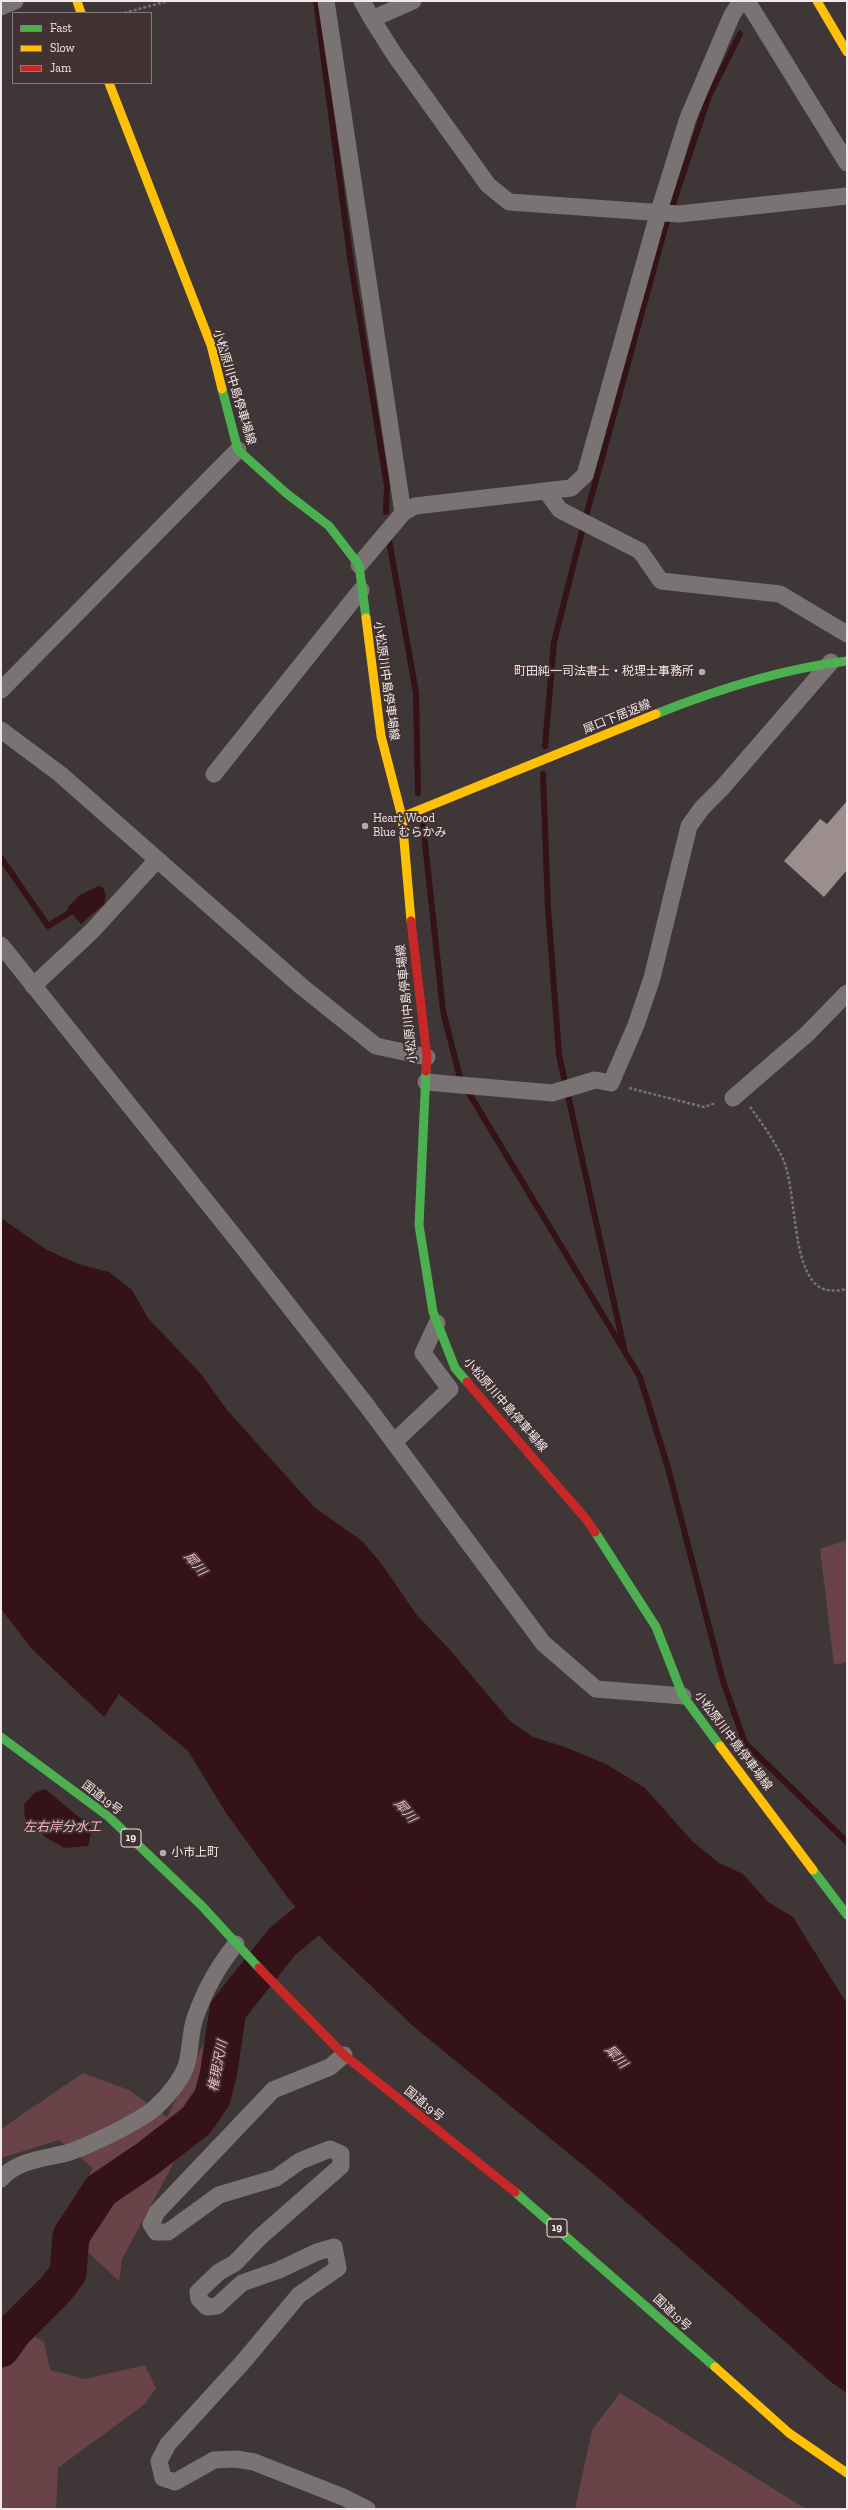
<!DOCTYPE html>
<html>
<head>
<meta charset="utf-8">
<style>
  body { margin:0 }
  #map { position:relative; width:848px; height:2510px; overflow:hidden; background:#3e3637; font-family:"Zilla Slab",serif }
  canvas { display:block }
  .frame { position:absolute; inset:0; border:2px solid #f4e9ea; pointer-events:none }
  .legend { position:absolute; left:12px; top:12px; width:140px; height:72px; box-sizing:border-box; background:#423234; border:1px solid #897b7d; margin:0; padding:5px 7px; list-style:none; font-size:12px; color:#f4e9ea }
  .legend li { display:flex; align-items:center; gap:8px; height:20px }
  .legend b { width:20px; border:1px solid #897b7d }
</style>
</head>
<body>
<div id="map">
<canvas width="848" height="2510"></canvas>
<div class="frame"></div>
<ul class="legend">
<li><b style="height:5px;background:#4caf50"></b>Fast</li>
<li><b style="height:5px;background:#ffc107"></b>Slow</li>
<li><b style="height:5px;background:#c62828"></b>Jam</li>
</ul>
</div>
<script>
const context = document.querySelector('canvas').getContext('2d');
context.lineJoin = 'round';
function fill(path, color) {
  context.fillStyle = color;
  context.fill(path, 'evenodd');
}
function trace(path, color, width, dash) {
  context.strokeStyle = color;
  context.lineWidth = width;
  context.lineCap = dash ? 'butt' : 'round';
  context.setLineDash(dash || []);
  context.stroke(path);
}
function drawText(font, color, halo, rows, align = 'center') {
  context.font = font + ' "Zilla Slab","Noto Sans JP",serif';
  context.lineWidth = 4;
  context.setLineDash([]);
  context.textBaseline = 'middle';
  context.strokeStyle = halo;
  context.fillStyle = color;
  for (const [text, x, y, turn = 0] of rows) {
    context.save();
    context.translate(x, y);
    context.rotate((+turn || 0) * Math.PI / 180);
    context.textAlign = isNaN(turn) ? turn : align;
    if (halo) context.strokeText(text, 0, 0);
    context.fillText(text, 0, 0);
    context.restore();
  }
}
const green = new Path2D(`
  M847,1540V1662L834,1665L820,1549Z
  M212,2027L239,2041L122,2259L119,2281L61,2227L93,2168L59,2140L1,2158V2129L83,2073L129,2090L167,2117Z
  M1,2317L44,2342L50,2370L85,2379L145,2365L156,2388L145,2404L58,2468L56,2509H1Z
  M620,2393L801,2506L808,2509H575L592,2430Z`);
const water = new Path2D(`
  M98,886L103,888L106,895L104,904L81,924L67,908L80,895Z
  M1,1218L47,1250L78,1264L109,1272L132,1290L148,1318L201,1374L227,1410L314,1507L362,1541L381,1563L416,1614L450,1650L510,1721L533,1737L565,1747L606,1764L645,1788L692,1841L719,1863L743,1874L768,1902L793,1917L847,2004V2393L831,2382L601,2180L413,2026L325,1942L288,1898L226,1813L188,1751L119,1694L104,1717L32,1649L1,1609Z
  M45,1789L92,1828L88,1846L64,1848L44,1836L42,1826L31,1824L25,1818L24,1805L34,1793Z`);
const stream = new Path2D(`
  M316,1L351,264L387,486L386,512
  M389,540L416,693L418,793
  M545,746L554,642L583,527L665,228L709,96L740,34
  M543,774L548,908L559,1055L624,1348
  M423,824L443,1011L460,1078
  M1,858L48,926L77,908
  M467,1090L640,1377L668,1468L723,1681L745,1743L847,1842`);
const river = new Path2D(`
  M1,2349L14,2331L56,2289L68,2273L71,2236L101,2190L147,2159L196,2121L212,2098L218,2076L228,2010L282,1942L346,1889`);
const building = new Path2D(`
  M847,801V870L824,897L784,861L820,819L827,824Z`);
const path = new Path2D(`
  M124,13L168,1
  M629,1088L704,1107L716,1103
  M750,1107C762,1123 774,1140 783,1159C797,1191 791,1265 818,1286C825,1292 838,1291 847,1289`);
const street = new Path2D(`
  M326,1L403,513
  M362,1L372,19L413,1
  M747,1L847,163
  M1,7L15,1
  M372,19L394,54L488,185L509,202L679,214L847,196
  M546,491L560,510L640,551L661,581L780,594L847,634
  M359,565L403,513L415,506L571,488L585,475L659,211L688,118L732,15L741,1
  M1,690L238,450
  M1,730L60,774L301,986L376,1046L427,1057
  M214,774L361,590
  M1,945L242,1246L367,1406L543,1643L596,1689L683,1696
  M33,986L92,931L157,860
  M426,1082L552,1093L595,1080L611,1083L636,1025L652,978L689,826L702,808L722,788L831,662
  M733,1098L807,1034L847,993
  M394,1442L450,1389L423,1353L437,1323
  M344,2055L330,2067L273,2090L157,2212L151,2224L156,2232H168L219,2195L276,2178L300,2161L330,2149L341,2154V2166L259,2238L235,2263L219,2272L198,2292L199,2299L207,2307L217,2306L242,2283L279,2270L317,2252L334,2247L338,2268L299,2295L243,2362L168,2444L159,2461L163,2478L175,2482L214,2460L236,2459L254,2462L343,2497L367,2509
  M1,2179C18,2159 46,2159 70,2152C90,2145 141,2121 156,2107C168,2096 183,2078 187,2063C191,2048 190,2032 195,2018C204,1992 219,1965 236,1944`);
const fast = new Path2D(`
  M222,389L238,450L286,493L329,526L359,565L366,618
  M656,714C718,689 781,669 847,661
  M426,1071L419,1225L433,1312L455,1368L467,1382
  M595,1532L656,1627L683,1696L720,1746
  M1,1737L109,1817L202,1906L259,1968
  M813,1870L847,1915
  M515,2192L715,2367`);
const slow = new Path2D(`
  M77,1L81,13
  M817,1L847,52
  M109,83L211,345L222,389
  M366,618L381,736L402,817L411,921
  M402,817L656,714
  M720,1746L813,1870
  M715,2367L789,2433L847,2473`);
const jam = new Path2D(`
  M411,921L427,1057L426,1071
  M467,1382L586,1519L595,1532
  M259,1968L344,2055L515,2192`);
const markers = [
  [702,672,4,"#b4aaab"],
  [365,826,4,"#b4aaab"],
  [163,1853,4,"#b4aaab"]
];
const shields = [
  [131,1838,20],
  [557,2228,20]
];
const shieldNames = [
  ["19",131,1838],
  ["19",557,2228]
];
const streetNames = [
  ["小松原川中島停車場線",234,387,73],
  ["小松原川中島停車場線",386,681,82],
  ["犀口下居返線",617,717,-22],
  ["小松原川中島停車場線",407,1004,-96],
  ["小松原川中島停車場線",505,1405,49],
  ["小松原川中島停車場線",733,1741,53],
  ["国道19号",102,1798,38],
  ["国道19号",424,2104,39],
  ["国道19号",672,2313,43]
];
const poiNames = [
  ["町田純一司法書士・税理士事務所",694,672,"right"],
  ["Heart Wood",373,819],
  ["Blue むらかみ",373,833],
  ["小市上町",171,1853]
];
const waterNames = [
  ["犀川",195,1564,50],
  ["犀川",405,1811,50],
  ["左右岸分水工",62,1827],
  ["犀川",616,2057,47],
  ["権現沢川",218,2066,-79]
];
fill(green, '#694348');
fill(water, '#351118');
trace(stream, '#351118', 6);
trace(river, '#351118', 37);
fill(building, '#9c8d8f');
trace(path, '#797273', 2.5, [3, 2]);
trace(street, '#7a7374', 17);
trace(fast, '#4caf50', 9);
trace(slow, '#ffc107', 9);
trace(jam, '#c62828', 9);
for (const [x, y, r, color] of markers) {
  const dot = new Path2D();
  dot.arc(x, y, r, 0, 2 * Math.PI);
  context.fillStyle = color;
  context.fill(dot);
  trace(dot, '#423234', 1.5);
}
for (const [x, y, w] of shields) {
  const box = new Path2D();
  box.roundRect(x - w / 2, y - 9, w, 18, 3);
  context.fillStyle = '#423234';
  context.fill(box);
  trace(box, '#f4e9ea', 1);
}
drawText('bold 11px', '#f4e9ea', null, shieldNames);
drawText('12px', '#f4e9ea', '#423234', streetNames);
drawText('12px', '#f4e9ea', '#423234', poiNames, 'left');
drawText('italic 13px', '#f7b7bf', '#423234', waterNames);
</script>
</body>
</html>
